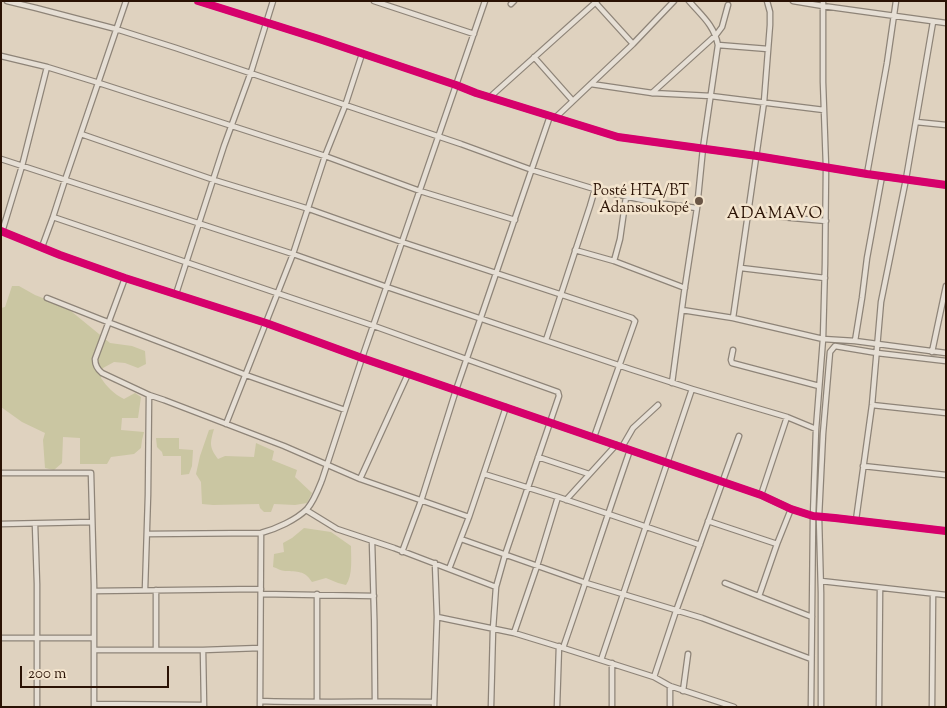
<!DOCTYPE html>
<html>
<head>
<meta charset="utf-8">
<style>
  body { margin:0 }
  #map { position:relative; width:947px; height:708px; overflow:hidden; background:#dfd2bf; font-family:"Sorts Mill Goudy",serif }
  canvas { display:block }
  .frame { position:absolute; inset:0; border:2px solid #2a1204; pointer-events:none }
  .scale { position:absolute; left:20px; top:666px; width:149px; height:22px; box-sizing:border-box; border:2px solid #2a1204; border-top:0; padding-left:6px; font-size:15px; line-height:18px; white-space:nowrap; color:#2a1204; -webkit-text-stroke:4px #f3e4cd; paint-order:stroke }
</style>
</head>
<body>
<div id="map">
<canvas width="947" height="708"></canvas>
<div class="frame"></div>
<div class="scale">200 m</div>
</div>
<script>
const context = document.querySelector('canvas').getContext('2d');
context.lineJoin = 'round';
function fill(path, color) {
  context.fillStyle = color;
  context.fill(path, 'evenodd');
}
function trace(path, color, width, dash) {
  context.strokeStyle = color;
  context.lineWidth = width;
  context.lineCap = dash ? 'butt' : 'round';
  context.setLineDash(dash || []);
  context.stroke(path);
}
function drawText(font, color, halo, rows, align = 'center') {
  context.font = font + ' "Sorts Mill Goudy",serif';
  context.lineWidth = 5;
  context.setLineDash([]);
  context.textBaseline = 'middle';
  context.strokeStyle = halo;
  context.fillStyle = color;
  for (const [text, x, y, turn = 0] of rows) {
    context.save();
    context.translate(x, y);
    context.rotate((+turn || 0) * Math.PI / 180);
    context.textAlign = isNaN(turn) ? turn : align;
    if (halo) context.strokeText(text, 0, 0);
    context.fillText(text, 0, 0);
    context.restore();
  }
}
const green = new Path2D(`
  M12,286H19L35,295L66,307L110,343L132,346L145,351L146,364L138,368L125,363L114,362L103,368L101,378C107,387 114,394 124,399L135,393L141,397L138,418H122L121,430L144,432L142,440L141,448L134,454L111,457L107,464H80V438L63,437L62,463L54,470L45,468L43,440L45,433L22,422L1,407V308L5,307Z
  M214,429C210,443 209,447 218,459L225,456L254,457L256,443L274,451L272,460L297,470L295,477L312,493L307,503L295,505L274,504L271,512H264L260,508L259,504L213,505L202,504L201,482L196,474L200,456L209,430Z
  M156,438H179V449L193,450L192,466L189,474L181,475V456H163L162,452L157,447Z
  M304,528L331,532L351,546C351,558 353,575 346,585L338,583L326,578L312,582C304,570 298,572 285,571C281,571 277,568 273,567L274,554L284,552L283,543L292,538Z`);
const street = new Path2D(`
  M7,1L36,8L116,29L176,48L461,144L532,170L601,191L657,203L697,208
  M198,1L319,39L456,85L476,93L618,137L757,156L867,174L946,185
  M374,1L474,34
  M594,1L633,44
  M793,1L823,6L946,23
  M511,4L514,1
  M718,45L768,49
  M1,56L47,67L99,83L325,156L420,191L515,220
  M534,57L573,101
  M591,84L652,93L711,96L824,110
  M652,93L716,35L722,27L728,5
  M490,97L597,1
  M555,118L633,44L674,1
  M916,122L946,125
  M81,134L214,180L309,209L402,242L632,318L635,321L634,324L594,437
  M1,159L293,254L387,287L630,369L692,389L787,417L816,429
  M867,174L887,63L896,1
  M748,214L826,221
  M53,217L374,326L558,392L559,396L505,555L496,587L493,629L491,707
  M1,231L60,255L125,278L266,323L362,358L761,495L791,509L813,516L835,518L946,531
  M2,232L22,166L47,67
  M42,247L53,217L65,180L126,1
  M575,250L614,261L685,288
  M614,261L620,239L626,197
  M741,268L825,278
  M125,278L95,359C95,365 97,369 102,373L149,395L164,400L284,446L360,479L469,517
  M176,294L224,146L251,72L273,1
  M47,298L100,319L246,375L345,410
  M682,310L733,318L823,339L855,341L946,353
  M733,318L764,102L770,25V12L767,1
  M546,340L590,206L595,189
  M855,341L862,298L867,258L882,176
  M733,350L731,360L732,363L819,386
  M932,352L946,286
  M672,383L684,293L697,208L703,148L718,45C714,25 702,16 689,1
  M872,405L946,413
  M226,424L293,254L325,156L345,106L362,54
  M622,447L633,428L658,405
  M538,457L589,474
  M863,466L946,475
  M1,473H91L94,585V707
  M484,474L558,497L700,545
  M360,479L408,374
  M761,495L787,417
  M566,500L616,445
  M306,510L337,529L394,548L496,587
  M856,520L872,405L881,302L906,179L933,22
  M708,521L777,544
  M1,524L92,522
  M35,524L37,584V707
  M147,534L261,533C276,529 296,520 307,509C314,501 318,490 322,480L362,358L485,1
  M461,539L586,583L702,618L811,659
  M372,541C374,594 375,648 375,701
  M402,552L421,501L456,390L550,116
  M449,569L469,517L506,407
  M821,581L946,595
  M725,583L812,617
  M145,590L148,495L149,395
  M94,591L261,589
  M261,594L374,596
  M759,596L777,544L791,509
  M437,617L514,633L563,648L654,677L670,686L734,707
  M514,633L537,566L558,497
  M1,638H94
  M563,648C586,582 607,516 630,450
  M156,649V590
  M94,650H203L260,648
  M203,650L204,706
  M601,660L692,389
  M654,677L676,611L739,436
  M670,686V707
  M683,691L688,654
  M260,701C318,703 376,701 434,702
  M317,702V594
  M94,704L204,705
  M260,707L261,533
  M434,707L437,617L435,563
  M557,707L559,646
  M612,707V663
  M811,707L813,516L816,429L823,339L825,264L826,167L823,82V1
  M821,707V593L819,517L823,434L830,352L835,346L877,353L946,361
  M879,707L880,588
  M932,707L933,594`);
const cycleway = new Path2D(`
  M198,1L319,39L456,85L476,93L618,137L757,156L867,174L946,185
  M1,231L60,255L125,278L266,323L362,358L761,495L791,509L813,516L835,518L946,531`);
const markers = [
  [699,201,5,"#695545"]
];
const poiNames = [
  ["Posté HTA/BT",689,192],
  ["Adansoukopé",689,209]
];
const neighbourhoodNames = [
  ["ADAMAVO",775,215]
];
fill(green, '#cac6a2');
trace(street, '#8e8478', 7);
trace(street, '#e6dfd5', 4.5);
trace(cycleway, '#d6006c', 8);
for (const [x, y, r, color] of markers) {
  const dot = new Path2D();
  dot.arc(x, y, r, 0, 2 * Math.PI);
  context.fillStyle = color;
  context.fill(dot);
  trace(dot, '#f3e4cd', 2);
}
drawText('15px', '#2a1204', '#f3e4cd', poiNames, 'right');
context.letterSpacing = '1px';
drawText('16px', '#2a1204', '#f3e4cd', neighbourhoodNames);
context.letterSpacing = '0px';
</script>
</body>
</html>
